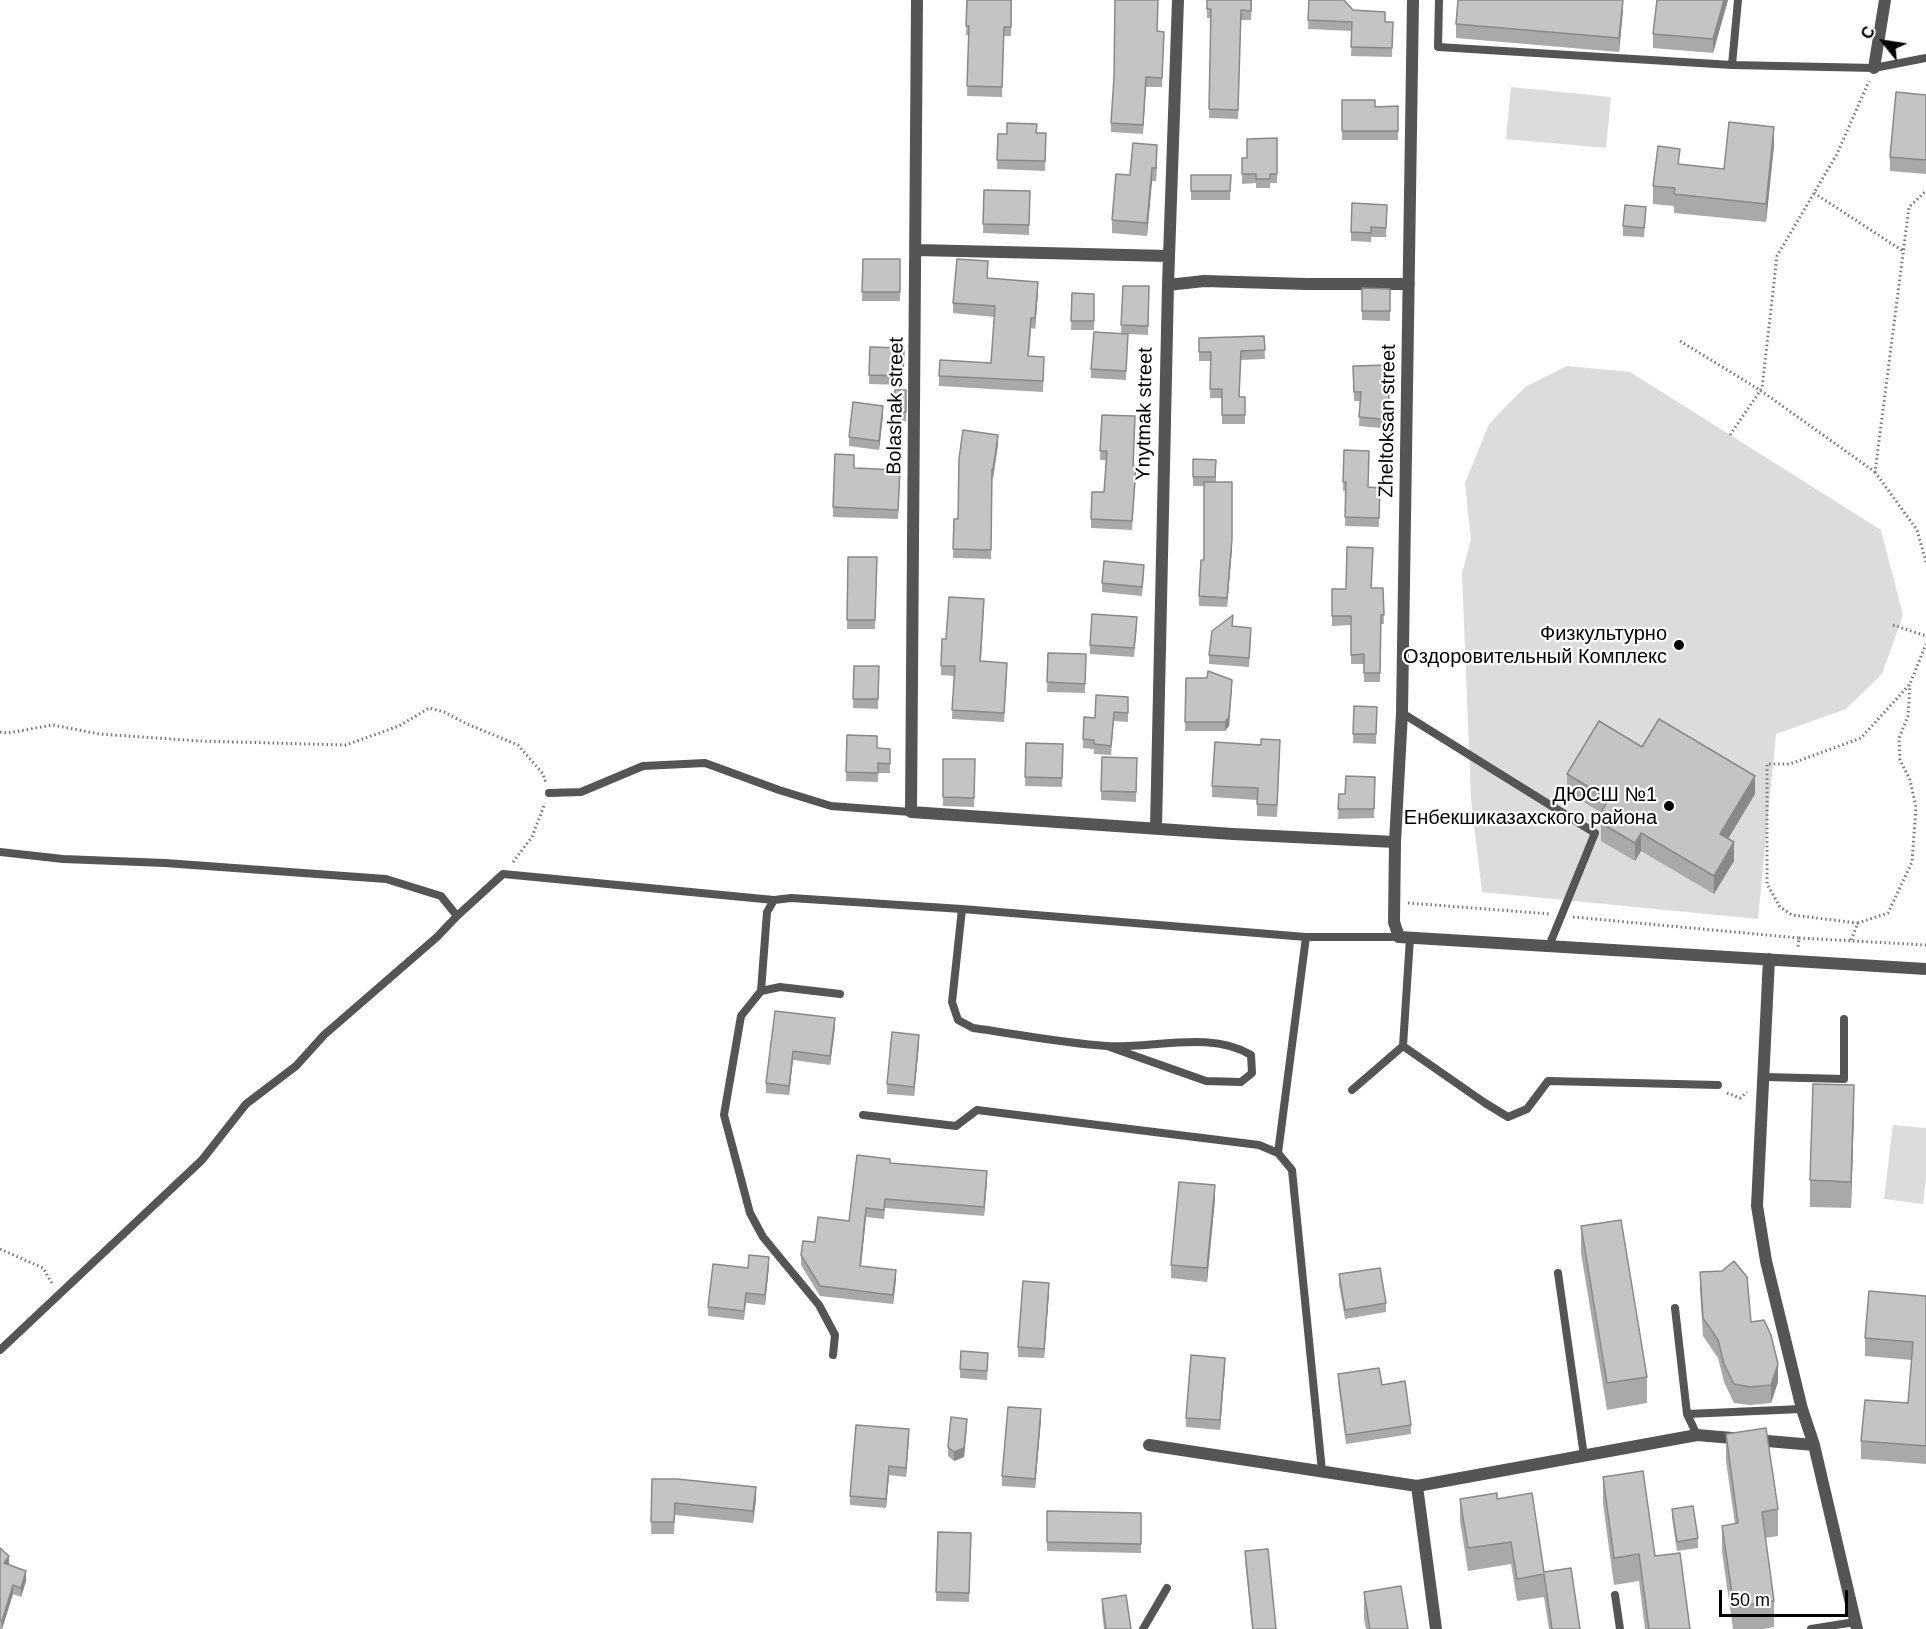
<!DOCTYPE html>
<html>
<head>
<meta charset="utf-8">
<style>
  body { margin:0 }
  #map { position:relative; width:1926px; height:1629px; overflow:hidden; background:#fff; font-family:Helvetica,sans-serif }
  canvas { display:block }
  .north { position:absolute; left:1854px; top:12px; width:60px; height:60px; -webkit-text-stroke:4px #fff; paint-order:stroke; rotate:300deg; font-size:16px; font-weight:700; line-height:24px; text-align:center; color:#000 }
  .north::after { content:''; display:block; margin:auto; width:21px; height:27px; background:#000; clip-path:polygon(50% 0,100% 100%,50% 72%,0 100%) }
  .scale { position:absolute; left:1719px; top:1590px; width:129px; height:27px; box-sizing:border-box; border:3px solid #000; border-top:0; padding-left:8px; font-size:18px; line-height:21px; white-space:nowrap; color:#000; -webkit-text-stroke:4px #fff; paint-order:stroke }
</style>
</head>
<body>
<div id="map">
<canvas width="1926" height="1629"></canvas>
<div class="north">С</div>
<div class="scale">50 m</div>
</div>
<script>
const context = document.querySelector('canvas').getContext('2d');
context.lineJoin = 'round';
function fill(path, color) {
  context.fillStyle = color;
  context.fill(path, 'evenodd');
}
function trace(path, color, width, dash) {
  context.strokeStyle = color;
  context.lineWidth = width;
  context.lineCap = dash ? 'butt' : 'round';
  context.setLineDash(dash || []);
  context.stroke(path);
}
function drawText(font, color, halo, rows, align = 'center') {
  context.font = font + ' Helvetica,sans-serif';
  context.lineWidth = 4.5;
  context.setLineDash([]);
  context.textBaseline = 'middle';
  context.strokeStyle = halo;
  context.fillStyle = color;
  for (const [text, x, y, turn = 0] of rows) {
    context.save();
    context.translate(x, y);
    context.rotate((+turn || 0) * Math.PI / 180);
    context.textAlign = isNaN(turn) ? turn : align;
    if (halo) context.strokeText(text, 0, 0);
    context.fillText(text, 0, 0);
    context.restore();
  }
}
const green = new Path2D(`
  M1511,87L1611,97L1606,148L1506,139Z
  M1567,366L1630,372L1881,530L1903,615L1882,674L1846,709L1776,734L1758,919L1482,892L1471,799L1462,574L1471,539L1465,483L1489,424L1525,387Z
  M1893,1125L1926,1128V1177L1923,1204L1884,1199Z`);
const path = new Path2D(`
  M1814,193L1903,251
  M1680,341L1760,390L1875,472L1909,207L1926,191
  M1730,435L1762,388L1777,256L1837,154L1869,81
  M1875,472L1917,530L1926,562
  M1893,625L1926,636
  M0,732L8,733L53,725L99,734L200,741L346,745L399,726L429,708L444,712L467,724L518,745L543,774L546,783
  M513,862L532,837L545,803
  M1408,903L1551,914
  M1573,917L1799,938L1798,948
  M1858,923L1792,915L1780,907L1767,884V764H1790L1861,738L1910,684L1926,644
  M1799,938L1926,945
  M1851,940L1858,923L1888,913L1912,862L1916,807L1910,780L1900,760L1899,738L1908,716L1910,685
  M1727,1093L1740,1098L1747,1092
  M0,1249L43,1268L53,1285`);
const service = new Path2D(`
  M1439,0L1438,47L1732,65L1874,68L1926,58
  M1732,65L1738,0
  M1402,713L1595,833L1549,946
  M549,793L581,792L643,766L705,763L779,790L831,806L911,812
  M0,852L63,859L165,863L386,879L441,896L457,916
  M962,909L952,1002L958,1020L973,1028C1017,1034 1061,1043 1106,1046C1151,1049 1211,1030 1251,1055L1252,1073L1241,1082L1206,1081L1107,1046
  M1410,938L1403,1046L1485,1103L1508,1117L1527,1109L1548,1081L1718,1085
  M761,991L767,912L774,900L791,898L962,909L1306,937H1399
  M1765,1077L1844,1079V1019
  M1352,1090L1403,1046
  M863,1115L956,1126L977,1110L1259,1145L1278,1153L1292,1170L1322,1471
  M1278,1153L1306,937
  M1558,1273L1584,1456
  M1675,1308L1687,1414L1697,1435
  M0,1350L202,1160L246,1104L296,1066L324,1035L437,937L457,916L503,874L774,900
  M833,1355L835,1335L819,1305L763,1237L750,1213L724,1115L741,1016L761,991L780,987L840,994
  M1687,1414L1802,1409
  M1615,1595L1620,1629
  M1143,1629L1167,1588
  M1811,1629L1855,1622`);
const minor = new Path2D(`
  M917,0L911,812L1233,834L1395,842
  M1413,0L1402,713L1395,842L1394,922L1399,937L1926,969
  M1874,68L1885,0
  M917,250L1169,256
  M1168,285L1204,281L1307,284H1409
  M1156,828L1168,285L1178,0
  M1769,959L1757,1206L1766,1261L1802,1409L1814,1445L1857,1629
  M1149,1445L1417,1486L1697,1435L1814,1445
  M1417,1486L1436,1629`);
const wall = new Path2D(`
  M967,0H1012L1011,36H1004L1002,97L967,96L969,35H966Z
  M1207,0H1252L1251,20H1241L1238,119L1209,118L1211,18H1207Z
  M1309,0L1353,10L1385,22H1393L1392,57L1351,56L1352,31L1308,29Z
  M1728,0L1713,53L1653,48V34Z
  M1623,10L1619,52L1456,38V24Z
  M1157,31L1164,32L1162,87H1146L1143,134L1111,132V123Z
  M1926,95V174L1890,171V157Z
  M1342,100L1375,107L1398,106V140H1342Z
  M1037,133L1046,143L1045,171L997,169L998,134Z
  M1277,138V183H1270V188H1256V183L1242,184V158H1247Z
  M1774,145L1766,222L1674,213V206L1653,204V186L1680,164L1724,169Z
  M1157,158L1156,181H1152L1147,236L1112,233V220L1130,175Z
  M1191,175H1231L1230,200H1191Z
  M984,190L1030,191L1029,235L983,233Z
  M1387,205L1386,237H1371V242L1351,241V232Z
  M1646,216L1644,237L1623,236V226Z
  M863,259H900V301H862Z
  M988,272L987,278L1038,292L1035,329L1031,328L1029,356L1044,367L1043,392L939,386V376L991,363L994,317L953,313V303Z
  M1123,286H1149L1148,335L1128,334L1126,380L1091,378V369L1121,334Z
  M1362,288L1390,289V321L1362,320Z
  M1072,293L1094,294V330H1071Z
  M1264,336L1265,359L1241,360L1239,397H1245V424H1222V398H1210L1211,361H1199V338Z
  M870,347L904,348L903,385L869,384Z
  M1353,366L1389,407L1392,416L1391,429L1359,426L1360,401H1354Z
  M906,390V421L893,420V411Z
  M883,415L879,450L849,446V437Z
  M1102,415L1134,466L1136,475L1132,530L1091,528V519L1104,492L1106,460H1100Z
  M998,444L993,478H992L991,559L953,558L954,519H958Z
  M1344,450L1368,487L1380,488L1379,527L1345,526L1346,491H1343Z
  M1193,459L1216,460V482L1232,548L1227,607L1199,606V596L1204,560V486H1193Z
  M854,468L900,479L898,519L833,517V507Z
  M848,557H877L875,629H847Z
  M1144,574L1142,596L1102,592V583Z
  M1383,588L1384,624H1381L1380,682H1364V664H1351V625L1332,626V589Z
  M984,608L981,661L1007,672L1004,722L952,719L954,676L941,675V666L946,639Z
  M1137,627L1134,657L1090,654V645Z
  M1251,637L1249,667L1209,664V655Z
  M1048,653L1086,654L1085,693L1047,692Z
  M854,666H879L878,709L853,708Z
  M1186,678L1232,690L1229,726L1225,731H1185Z
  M1128,697V722L1114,721L1111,755L1094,754V749L1083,748V739L1095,718Z
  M1354,706L1377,707L1376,744L1353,743Z
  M1026,743L1063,744L1062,787L1025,786Z
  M1642,747L1755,794L1728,839L1734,861L1714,894L1641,851L1635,861L1601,841V823L1602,819V813L1567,792V774Z
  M877,748L890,758V773H878V782L846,781V772Z
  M1280,751L1277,817L1257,816V800L1212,797V786Z
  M1102,757L1137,758L1136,802L1101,800Z
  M943,759H975L974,807L943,806Z
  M1375,777L1374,818L1338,819L1339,794H1345Z
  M775,1011L835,1027L830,1065L793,1060L789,1095L766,1093V1083Z
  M919,1044L914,1096L887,1094V1084Z
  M1854,1112L1851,1208L1810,1207V1180Z
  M890,1163L987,1181L984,1216L885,1208L884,1219L866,1217L861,1266L896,1279L893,1304L820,1296L801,1265V1255L815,1242L849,1221Z
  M1215,1199L1207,1282L1171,1278V1265Z
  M1581,1226L1647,1377V1403L1607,1410L1581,1253Z
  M769,1266L765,1305L746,1303L744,1320L708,1316V1307L748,1268Z
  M1700,1272L1751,1322L1778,1382L1771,1403L1750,1405L1734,1403L1724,1382L1718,1358L1703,1336L1700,1291Z
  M1339,1274L1386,1303V1312L1345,1319L1339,1284Z
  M1049,1292L1044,1358L1018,1357V1347Z
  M1926,1296V1464L1861,1459V1441L1908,1403L1912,1360L1865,1356V1338Z
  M988,1362L987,1380L960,1378V1369Z
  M1225,1367L1220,1430L1186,1427V1418Z
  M1338,1374L1382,1385L1411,1425V1434L1346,1444L1338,1383Z
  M1041,1419L1035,1488L1002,1486V1476Z
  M967,1428L964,1457L954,1461L948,1456V1447Z
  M1726,1434L1778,1509V1536L1765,1538L1774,1601V1627L1764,1629H1733L1722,1552V1526L1735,1524L1726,1461Z
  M909,1438L906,1477L889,1475L886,1508L850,1505V1496Z
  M1603,1477L1655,1556L1690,1629H1645L1639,1581L1614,1585L1603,1504Z
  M652,1479L756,1499L753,1523L675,1515L674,1534H651Z
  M1460,1499H1497L1580,1629H1549L1544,1597L1517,1601L1511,1564L1468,1571L1460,1521Z
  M1672,1509L1698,1538V1548L1677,1551L1672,1518Z
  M1047,1511L1141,1513V1553L1047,1551Z
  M938,1532L971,1533L969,1602L936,1601Z
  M0,1548L9,1565L26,1581L21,1597L13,1594L2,1629H0Z
  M1245,1551L1276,1629H1252L1245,1560Z
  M1364,1592L1408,1629H1366L1364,1619Z
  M1102,1599L1131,1629H1104L1102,1612Z`);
const shadedWall = new Path2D(`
  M1623,0V10L1619,52V38Z
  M1724,0H1728L1713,53V39Z
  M1774,127V145L1766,222V204Z
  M1157,145V158L1156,181V168Z
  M1152,168V181L1147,236V223Z
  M1038,282V292L1035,329V318Z
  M883,406V415L879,450V441Z
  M998,435V444L993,478V469Z
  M1232,539V548L1227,607V598Z
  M1232,680L1229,726L1225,731V722Z
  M1755,776V794L1720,852V834Z
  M1641,833V851L1635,861V843Z
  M1734,842V861L1714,894V876Z
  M835,1018V1027L830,1065V1056Z
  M919,1035V1044L914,1096V1087Z
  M793,1051V1060L789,1095V1086Z
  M1854,1085V1112L1851,1208V1182Z
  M987,1171V1181L984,1216V1207Z
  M1215,1185V1199L1207,1282V1268Z
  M866,1208V1217L860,1275V1266Z
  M769,1257V1266L765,1305V1295Z
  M896,1270V1279L893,1304V1295Z
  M1049,1283V1292L1044,1358V1349Z
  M1225,1358V1367L1220,1430V1420Z
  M1778,1364V1382L1771,1403V1385Z
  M1041,1409V1419L1035,1488V1479Z
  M967,1419L964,1457L954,1461V1452Z
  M909,1429V1438L906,1477V1468Z
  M889,1466V1475L886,1508V1499Z
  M756,1487V1499L753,1523V1511Z
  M9,1556V1565L4,1573V1563Z
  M26,1571V1581L21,1597V1588Z
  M13,1585V1594L2,1629V1621Z`);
const building = new Path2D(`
  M967,0H1011V27H1004L1002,87L967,86L969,26H966Z
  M1115,0H1158L1157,31L1164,32L1162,78L1146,77L1143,125L1111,123L1114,77Z
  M1207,0H1251V11L1241,10L1238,110L1209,109L1211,9H1207Z
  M1309,0H1344L1353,10L1385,12V22H1393L1392,48L1351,47L1352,22L1308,20Z
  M1458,0H1623L1619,38L1456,24Z
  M1657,0H1724L1713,39L1653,34Z
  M1896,92L1926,95V160L1890,157Z
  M1342,100H1375V107L1398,106V131H1342Z
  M1729,122L1774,127L1766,204L1674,194L1675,188L1653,186L1658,146L1680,149L1678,164L1724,169Z
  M1007,123L1037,124L1036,133H1046L1045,161L997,160L998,134H1007Z
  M1277,138V174H1270V179H1256V174H1242V158H1247V139Z
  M1133,143L1157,145L1156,168H1152L1147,223L1112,220L1116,174L1130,175Z
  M1191,175H1231L1230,191H1191Z
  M984,190L1030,191L1029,225L983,224Z
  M1352,203L1387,205L1386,228L1371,227V233L1351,232Z
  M1625,205L1646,207L1644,228L1623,226Z
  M863,259H900V292H862Z
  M957,259L988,261L987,278L1038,282L1035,318H1031L1028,356L1044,357L1043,381L939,376L940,360L991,363L995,306L953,303Z
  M1123,286H1149L1148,326L1121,325Z
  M1362,288L1390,289V311H1362Z
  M1072,293L1094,294V321H1071Z
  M1094,332L1128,334L1126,371L1091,369Z
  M1264,336L1265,350L1241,351L1239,397H1245V415H1222V389H1210L1211,352H1199V338Z
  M870,347L904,348L903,376L869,375Z
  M1388,365L1389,407H1392L1391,420L1359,417L1361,392H1354L1353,366Z
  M895,390H906V412L893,411Z
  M853,402L883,406L879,441L849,437Z
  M1102,415L1135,416L1133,466H1136L1132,521L1091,519L1092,492H1104L1107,451H1100Z
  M963,430L998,435L993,469H992L991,550L953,549L954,519H958L959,459Z
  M1344,450L1369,451L1368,487L1380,488L1379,518L1345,517L1346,482H1343Z
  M835,454L854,455V468L900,470L898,510L833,507Z
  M1193,459L1216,460L1215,477H1193Z
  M1204,482H1232V539L1227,598L1199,596L1201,560H1204Z
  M1347,547L1373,548L1371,588H1383L1384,615H1381L1380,673H1364V654L1351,655V616H1332V589H1346Z
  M848,557H877L875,620H847Z
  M1104,561L1144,565L1142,587L1102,583Z
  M949,597L984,599L980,661L1007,663L1004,713L952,710L955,666H941L942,639H946Z
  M1092,614L1137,617L1134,648L1090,645Z
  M1233,615L1232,626L1251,628L1249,658L1209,655L1212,631Z
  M1048,653L1086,654L1085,684L1047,682Z
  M854,666H879L878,699H853Z
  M1208,671L1232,680L1229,717L1225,722H1185L1186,678H1207Z
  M1096,695L1128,697V713L1114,712L1111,746L1094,744V740L1083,739L1084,717L1095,718Z
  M1354,706L1377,707L1376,734H1353Z
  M1659,719L1755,776L1720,834L1734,842L1714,876L1641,833L1635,843L1601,823L1606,813L1602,810L1609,799L1567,774L1599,721L1642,747Z
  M847,735L877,736V748L890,749V764L878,763V773L846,772Z
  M1261,739L1280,740L1277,805L1257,804L1258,788L1212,786L1215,742L1261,745Z
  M1026,743L1063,744L1062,778L1025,777Z
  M1102,757L1137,758L1136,792L1101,791Z
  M943,759H975L974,798L943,797Z
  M1346,776L1375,777L1374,809H1338L1339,794H1345Z
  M775,1011L835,1018L830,1056L793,1051L789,1086L766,1083Z
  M892,1032L919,1035L914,1087L887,1084Z
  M1813,1084L1854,1085L1851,1182L1810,1180Z
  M857,1155L890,1159V1163L987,1171L984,1207L885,1199L884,1210L866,1208L860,1266L896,1270L893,1295L820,1286L801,1255L803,1241L815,1242L818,1217L849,1221Z
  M1179,1182L1215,1185L1207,1268L1171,1265Z
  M1621,1220L1647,1377L1607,1383L1581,1226Z
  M749,1255L769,1257L765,1295L746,1293L744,1311L708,1307L713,1264L748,1268Z
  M1734,1261L1747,1277L1751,1322L1764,1320L1771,1335L1778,1364L1771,1385L1750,1387L1734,1384L1724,1364L1718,1340L1703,1318L1700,1272L1722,1271Z
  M1380,1268L1386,1303L1345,1310L1339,1274Z
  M1023,1281L1049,1283L1044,1349L1018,1347Z
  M1869,1291L1926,1296V1446L1861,1441L1865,1400L1908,1403L1913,1342L1865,1338Z
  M961,1351L988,1353L987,1371L960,1369Z
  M1191,1355L1225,1358L1220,1420L1186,1418Z
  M1379,1368L1382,1385L1405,1381L1411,1425L1346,1435L1338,1374Z
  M1008,1407L1041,1409L1035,1479L1002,1476Z
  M951,1417L967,1419L964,1448L954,1452L948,1447Z
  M856,1425L909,1429L906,1468L889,1466L886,1499L850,1496Z
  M1766,1428L1778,1509L1762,1512L1774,1601L1734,1607L1722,1526L1738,1523L1726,1434Z
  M1643,1471L1655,1556L1680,1553L1690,1629H1649L1639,1554L1614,1558L1603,1477Z
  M652,1479H677L756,1487L753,1511L675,1503L674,1522H651Z
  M1497,1493V1499L1532,1493L1544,1572L1571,1568L1580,1629H1552L1544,1574L1517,1579L1511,1542L1468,1548L1460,1499Z
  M1693,1506L1698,1538L1677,1542L1672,1509Z
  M1047,1511L1141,1513V1544L1047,1542Z
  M938,1532L971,1533L969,1593L936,1592Z
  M0,1548L9,1556L4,1563L26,1571L21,1588L13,1585L2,1621L0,1620Z
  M1268,1549L1276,1629H1253L1245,1551Z
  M1401,1586L1408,1629H1370L1364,1592Z
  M1126,1595L1131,1629H1106L1102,1599Z`);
const markers = [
  [1679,645,6,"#000"],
  [1669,806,6,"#000"]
];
const streetNames = [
  ["Bolashak street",896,406,-89],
  ["Ynytmak street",1145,414,-89],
  ["Zheltoksan street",1388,421,-89]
];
const poiNames = [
  ["Физкультурно",1667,634],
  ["Оздоровительный Комплекс",1667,657],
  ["ДЮСШ №1",1657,795],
  ["Енбекшиказахского района",1657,818]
];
fill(green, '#dcdcdc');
trace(path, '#777', 3, [1.5, 3]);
trace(service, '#555', 8);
trace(minor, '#555', 12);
fill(wall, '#a9a9a9');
fill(shadedWall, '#898989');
fill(building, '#c4c4c4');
trace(building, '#898989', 1.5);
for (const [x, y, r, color] of markers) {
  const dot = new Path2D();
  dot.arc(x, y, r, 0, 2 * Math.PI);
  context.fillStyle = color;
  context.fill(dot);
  trace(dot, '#fff', 2);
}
drawText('20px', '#000', '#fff', streetNames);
drawText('20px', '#000', '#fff', poiNames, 'right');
</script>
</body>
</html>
